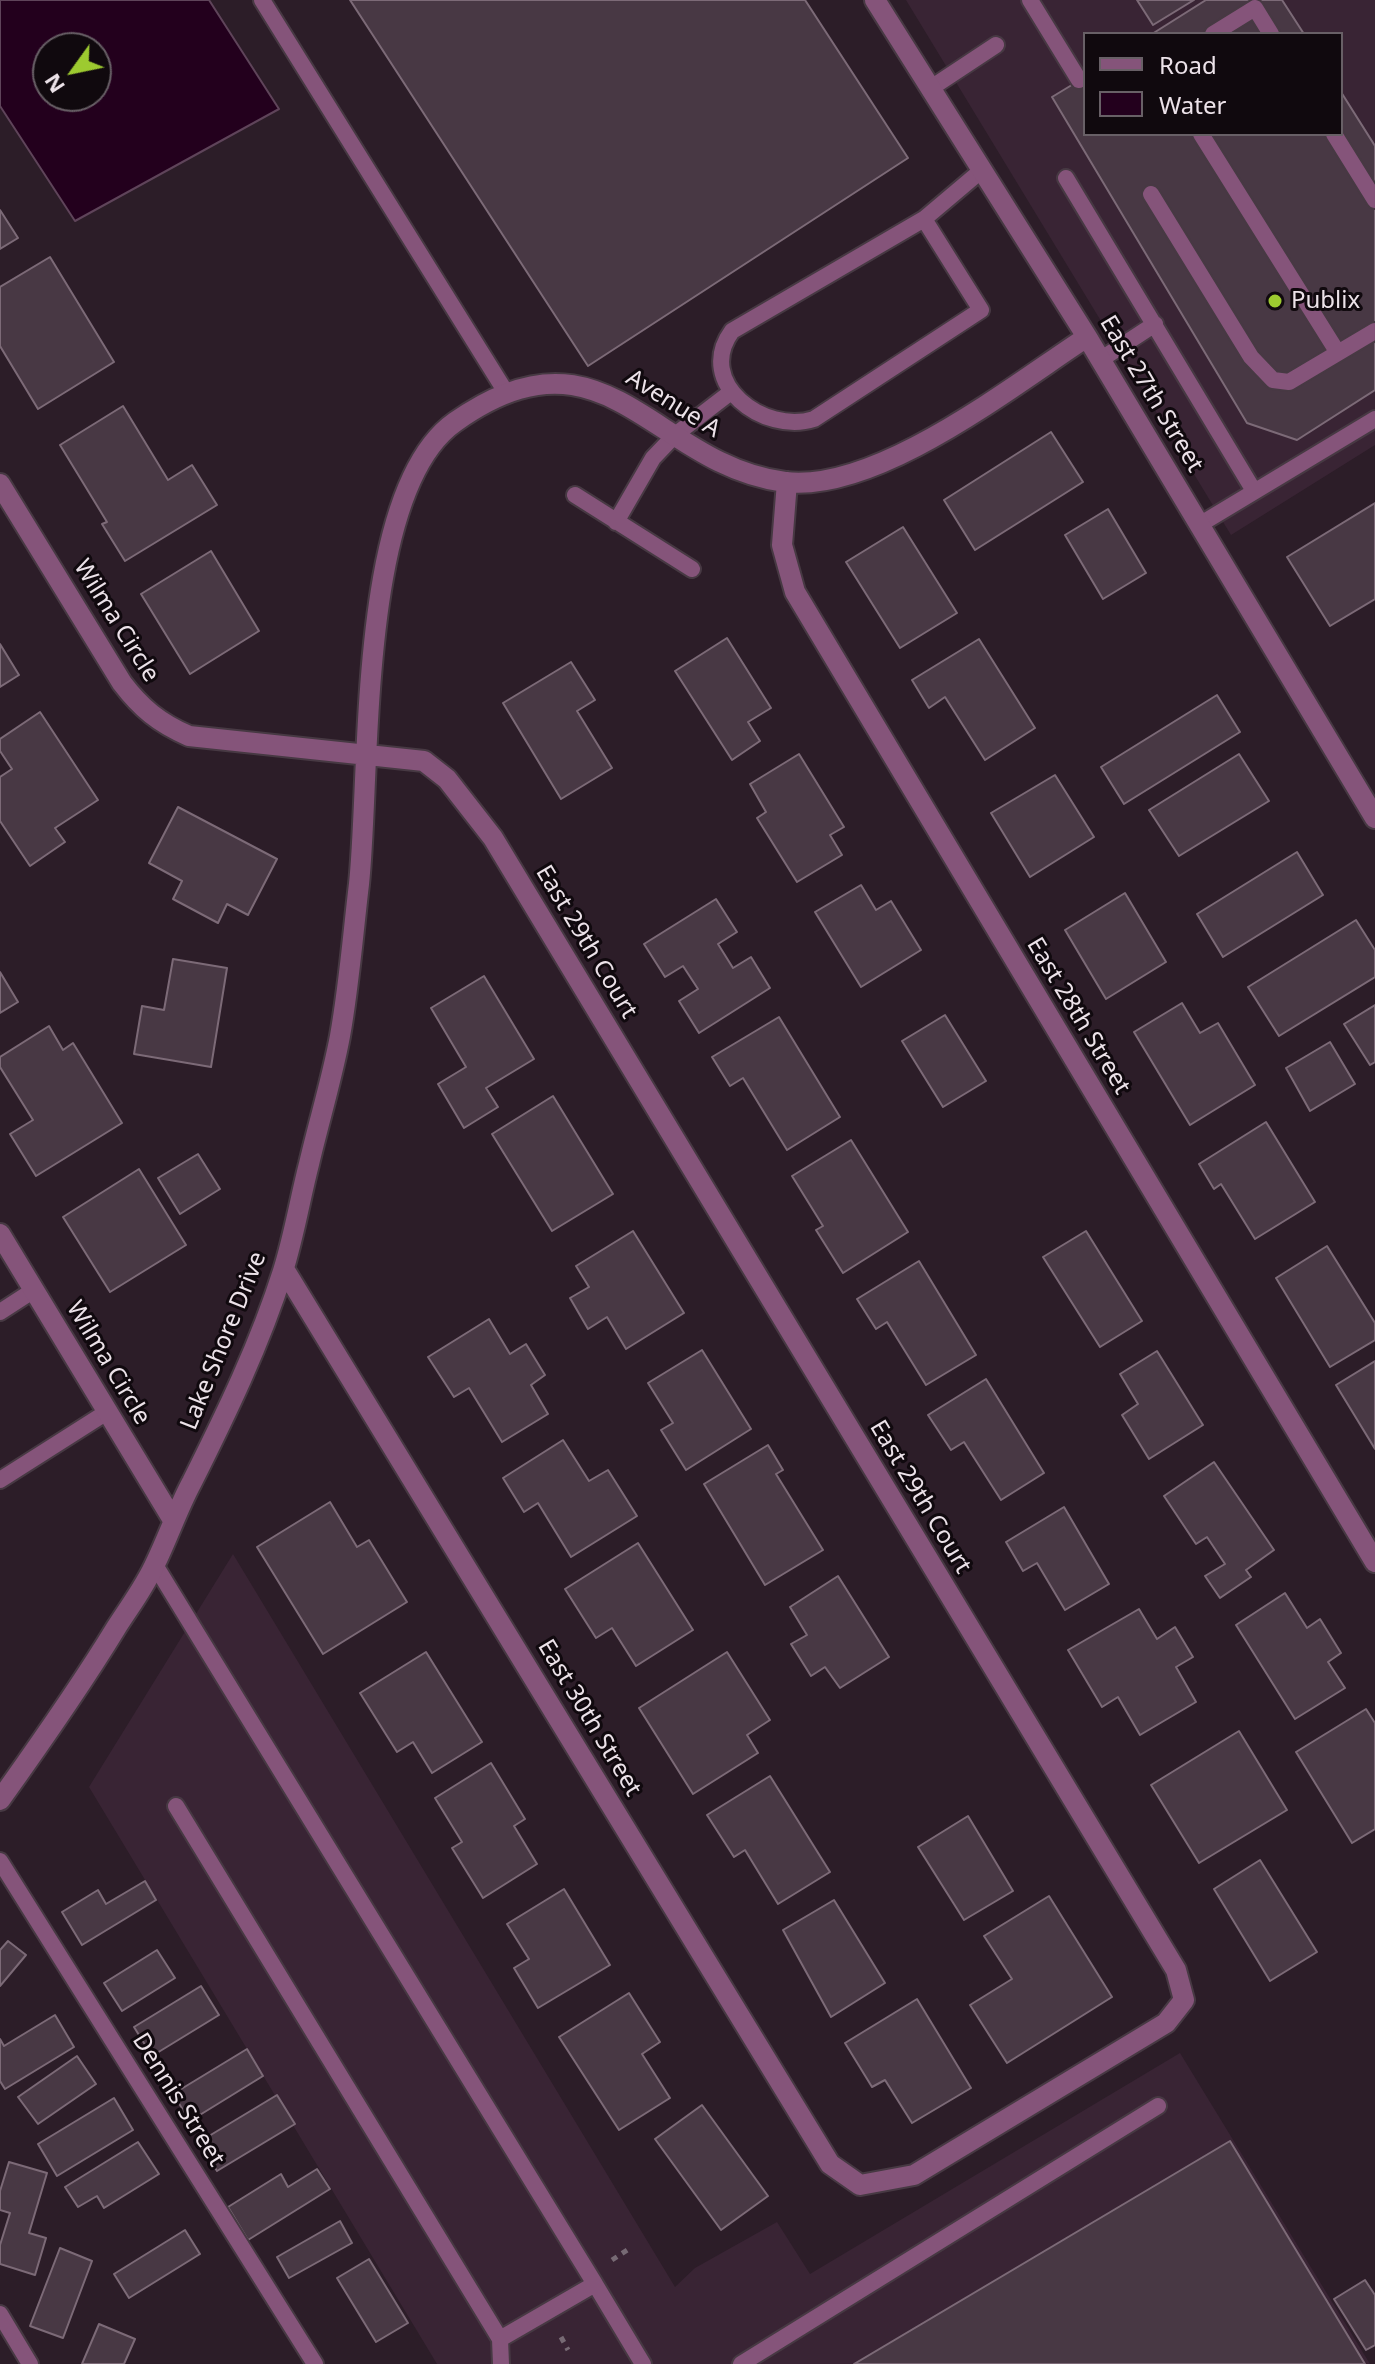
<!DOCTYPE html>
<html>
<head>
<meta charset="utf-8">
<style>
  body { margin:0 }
  #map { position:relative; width:1375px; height:2364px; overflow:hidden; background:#2c1d28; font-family:"Noto Sans",sans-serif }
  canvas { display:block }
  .legend { position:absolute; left:1083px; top:32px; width:260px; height:104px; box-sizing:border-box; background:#10090e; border:2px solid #686066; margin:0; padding:10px 14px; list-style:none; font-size:24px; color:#ece2e9 }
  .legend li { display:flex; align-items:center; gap:16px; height:40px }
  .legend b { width:40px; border:2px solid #686066 }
  .north { position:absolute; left:32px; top:32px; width:80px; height:80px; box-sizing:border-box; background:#10090e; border:2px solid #686066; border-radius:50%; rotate:237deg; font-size:22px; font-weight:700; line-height:32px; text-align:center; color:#ece2e9 }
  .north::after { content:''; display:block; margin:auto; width:28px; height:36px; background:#9dca30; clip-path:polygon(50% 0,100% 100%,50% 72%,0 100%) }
</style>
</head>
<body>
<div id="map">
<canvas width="1375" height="2364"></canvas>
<ul class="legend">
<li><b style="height:10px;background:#85547a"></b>Road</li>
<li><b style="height:22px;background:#23001d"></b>Water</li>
</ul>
<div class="north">N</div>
</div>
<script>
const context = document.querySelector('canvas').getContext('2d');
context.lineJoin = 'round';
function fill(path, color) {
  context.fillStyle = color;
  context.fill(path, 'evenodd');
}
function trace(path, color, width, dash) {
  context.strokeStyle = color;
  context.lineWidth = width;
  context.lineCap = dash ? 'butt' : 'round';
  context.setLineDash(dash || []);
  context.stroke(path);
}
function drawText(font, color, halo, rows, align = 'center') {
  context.font = font + ' "Noto Sans",sans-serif';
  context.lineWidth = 6;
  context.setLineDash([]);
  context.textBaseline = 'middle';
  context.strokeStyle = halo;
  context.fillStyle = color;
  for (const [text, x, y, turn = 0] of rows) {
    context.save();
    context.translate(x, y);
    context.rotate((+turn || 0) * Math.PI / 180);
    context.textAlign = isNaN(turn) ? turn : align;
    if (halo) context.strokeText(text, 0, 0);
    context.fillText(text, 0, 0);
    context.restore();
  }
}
const built = new Path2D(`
  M906,0H1375V445L1231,535ZM1085,34H1341V134H1085Z
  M233,1554L675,2287L695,2268L777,2222L810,2274L1180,2053L1370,2364H437L89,1787Z`);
const water = new Path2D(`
  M0,0H209L279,109L75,221L0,106ZM48,48H96V96H48Z`);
const building = new Path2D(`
  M350,0H805L908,158L588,366Z
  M1137,0H1194L1153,25Z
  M1206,0H1282L1304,34H1152Z
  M1085,77V134H1341V92L1375,146V390L1297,440L1247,423L1052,97Z
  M0,210L18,238L0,249Z
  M50,257L114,362L38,409L0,346V287Z
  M123,406L168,480L192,465L217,505L125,561L102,524L107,522L60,445Z
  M1051,432L1083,482L975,550L944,500Z
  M1375,503V599L1330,626L1287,557Z
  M1108,509L1146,573L1103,599L1065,535Z
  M903,527L957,613L900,648L846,562Z
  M211,551L259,631L190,674L141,594Z
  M727,638L771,708L748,722L760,741L732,760L675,671Z
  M979,639L1035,728L985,760L945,697L929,708L912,680Z
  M0,644L19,675L0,687Z
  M571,662L595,700L577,711L612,768L561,799L503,703Z
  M1217,695L1240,732L1124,804L1101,767Z
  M40,712L98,800L55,828L65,842L30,866L0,821V777L12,769L0,751V739Z
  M799,754L844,827L830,835L842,855L797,882L757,818L766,812L750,784Z
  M1239,754L1269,801L1179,856L1149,810Z
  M1055,775L1094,837L1030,877L991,813Z
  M178,807L277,859L248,915L227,904L218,923L173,899L182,881L149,863Z
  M1297,852L1323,895L1223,957L1197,914Z
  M861,885L876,910L891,901L921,950L861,987L815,912Z
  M1125,893L1166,962L1106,999L1065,930Z
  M716,899L737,932L718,944L733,968L751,957L770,988L699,1033L679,1001L698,989L683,966L665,977L644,944Z
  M1356,920L1375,950V977L1279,1036L1248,987Z
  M173,959L227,968L211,1067L134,1054L142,1006L164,1010Z
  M0,972L18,1002L0,1013Z
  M484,976L534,1059L486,1088L498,1107L464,1128L438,1084L466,1067L431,1008Z
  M1182,1003L1200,1033L1218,1023L1255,1085L1190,1125L1134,1032Z
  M1375,1005V1062L1370,1065L1344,1024Z
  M945,1015L986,1081L943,1107L902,1041Z
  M779,1017L840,1117L787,1150L743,1078L730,1086L712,1057Z
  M49,1026L63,1050L73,1043L122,1123L36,1176L10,1134L33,1120L0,1067V1057Z
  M1330,1042L1355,1084L1310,1111L1286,1068Z
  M553,1096L613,1194L552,1231L492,1134Z
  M1266,1122L1315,1202L1255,1239L1221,1184L1214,1189L1199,1164Z
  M851,1140L908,1232L843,1273L816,1230L823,1226L792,1176Z
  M198,1154L220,1189L180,1214L158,1178Z
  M139,1169L186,1245L110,1292L63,1217Z
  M633,1231L684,1313L626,1349L607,1317L588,1329L570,1298L589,1287L576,1266Z
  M1086,1231L1142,1321L1100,1347L1043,1257Z
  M1327,1246L1375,1323V1340L1330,1367L1276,1278Z
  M919,1261L976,1355L926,1385L887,1322L876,1329L857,1299Z
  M489,1319L510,1354L526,1344L545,1375L531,1385L548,1414L502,1442L469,1388L454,1397L428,1357Z
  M702,1350L751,1429L686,1470L661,1430L673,1423L648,1383Z
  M1157,1351L1203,1425L1149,1459L1122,1415L1138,1404L1120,1374Z
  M1375,1361V1449L1336,1385Z
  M986,1379L1044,1473L1001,1500L964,1442L951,1450L928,1415Z
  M563,1440L589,1481L608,1470L637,1516L571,1557L538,1503L524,1512L503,1478Z
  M768,1445L783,1470L776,1474L823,1550L765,1585L704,1484Z
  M1214,1462L1274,1550L1246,1570L1251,1577L1220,1598L1205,1576L1225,1564L1207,1537L1196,1544L1164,1496Z
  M330,1502L357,1547L369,1540L407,1602L323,1654L257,1547Z
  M1064,1507L1109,1584L1065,1610L1037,1563L1023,1571L1006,1542Z
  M638,1543L693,1630L636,1666L612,1628L596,1638L565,1589Z
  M838,1576L889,1657L840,1688L825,1667L811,1676L791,1644L807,1635L790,1607Z
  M1285,1593L1307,1628L1320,1619L1341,1653L1328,1662L1345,1688L1295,1719L1236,1625Z
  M1139,1609L1157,1639L1175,1627L1193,1657L1176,1667L1196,1702L1140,1735L1118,1697L1102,1707L1068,1650Z
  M426,1652L482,1742L432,1773L413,1742L397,1752L360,1693Z
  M727,1652L770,1720L747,1735L758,1753L693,1794L639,1708Z
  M1366,1709L1375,1723V1829L1352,1843L1296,1752Z
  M1239,1731L1287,1810L1199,1863L1151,1785Z
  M491,1763L525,1819L514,1826L537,1864L483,1898L452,1848L462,1842L435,1798Z
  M770,1776L830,1872L778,1904L745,1850L734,1857L707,1815Z
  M968,1816L1013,1891L964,1920L918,1847Z
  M1260,1860L1317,1952L1270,1981L1214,1889Z
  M145,1881L156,1900L82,1945L62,1912L98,1890L106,1904Z
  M564,1889L610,1965L538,2008L514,1968L529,1959L507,1924Z
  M1049,1896L1112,1997L1007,2063L970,2005L1012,1979L984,1936Z
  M834,1900L885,1983L831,2017L783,1930Z
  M8,1941L26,1955L0,1986V1950Z
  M157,1950L175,1978L122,2011L104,1983Z
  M201,1986L219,2015L152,2056L134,2027Z
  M629,1993L660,2042L642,2054L670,2098L619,2130L559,2037Z
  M917,1999L971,2088L912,2123L885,2080L872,2087L845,2043Z
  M55,2015L74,2047L5,2089L0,2081V2039L4,2046Z
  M247,2049L263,2076L190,2121L173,2094Z
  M77,2056L96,2084L38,2124L18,2097Z
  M277,2095L295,2124L217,2171L199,2142Z
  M114,2098L133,2130L57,2176L38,2144Z
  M702,2105L768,2196L721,2230L655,2139Z
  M1230,2141L1365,2364H854Z
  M138,2142L159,2174L104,2208L97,2196L78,2207L65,2187Z
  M9,2162L47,2173L29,2233L46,2238L35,2275L0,2264V2245L10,2213L0,2210V2191Z
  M317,2169L330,2189L248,2240L228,2207L281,2174L288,2187Z
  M340,2221L352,2243L289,2278L277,2257Z
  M185,2230L200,2254L129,2298L114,2274Z
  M60,2248L92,2261L63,2338L30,2326Z
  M369,2259L408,2323L376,2342L337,2278Z
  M1365,2280L1375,2295V2345L1366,2350L1334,2299Z
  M99,2324L135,2339L124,2364H82Z`);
const path = new Path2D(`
  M612,2260L632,2247
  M561,2337L568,2350`);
const lane = new Path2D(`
  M262,0L507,394
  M1030,0L1079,80
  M1213,34L1255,8L1271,34
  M931,88L996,45
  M1201,134L1338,353
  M1334,134L1375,200
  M1066,178L1254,491
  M1151,194L1251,357L1273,380L1289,382L1375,331
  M924,219L981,310L814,419C764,435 694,383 732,331Z
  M924,219L982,170
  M1100,360L1155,324
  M575,495L692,569
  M616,522L653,458L675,435L731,392
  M1199,525L1375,419
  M0,1312L34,1290
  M0,1480L107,1412
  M155,1565L595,2284L500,2339L176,1806
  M0,1861L315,2364
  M595,2284L643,2364
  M0,2314L30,2364
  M500,2339L501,2364
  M741,2364L1158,2106`);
const street = new Path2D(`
  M875,0L1087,337L1375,818
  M787,482L782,545L795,592L1375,1562
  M0,484L122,683C141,708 159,723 189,736L424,761L447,779L493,838L1176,1970L1184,2000L1166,2023L914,2175L860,2185L830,2164L284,1269
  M0,1234L173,1520
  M0,1800C40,1744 80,1687 116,1628C130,1606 146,1585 156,1562C169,1535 178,1508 192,1482C226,1414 260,1344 283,1271C294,1236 300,1199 309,1164C319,1121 332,1079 340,1036C349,986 353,934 359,884C371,771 357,491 455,422C606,315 652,465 785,482C877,493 1012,386 1087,337`);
const markers = [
  [1275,301,8,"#9dca30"]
];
const poiNames = [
  ["Publix",1291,301]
];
const streetNames = [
  ["East 27th Street",1151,394,59],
  ["Avenue A",673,404,32],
  ["Wilma Circle",116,621,58],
  ["East 29th Court",586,942,59],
  ["East 28th Street",1078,1016,59],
  ["Lake Shore Drive",224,1341,-68],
  ["Wilma Circle",108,1363,59],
  ["East 29th Court",920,1497,59],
  ["East 30th Street",589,1718,59],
  ["Dennis Street",178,2100,58]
];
fill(built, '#392434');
fill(water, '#23001d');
trace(water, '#5f445a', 2);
fill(building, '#483844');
trace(building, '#7c6a77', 2);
trace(lane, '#473943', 20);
trace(street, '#473943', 24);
trace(path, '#776a74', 5, [6, 6]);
trace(lane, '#85547a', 16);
trace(street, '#85547a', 20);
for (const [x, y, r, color] of markers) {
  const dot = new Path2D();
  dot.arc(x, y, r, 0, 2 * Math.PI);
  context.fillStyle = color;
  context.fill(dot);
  trace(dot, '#10090e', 3);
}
drawText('24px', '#ece2e9', '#10090e', poiNames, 'left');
drawText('24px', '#ece2e9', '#10090e', streetNames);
</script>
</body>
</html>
